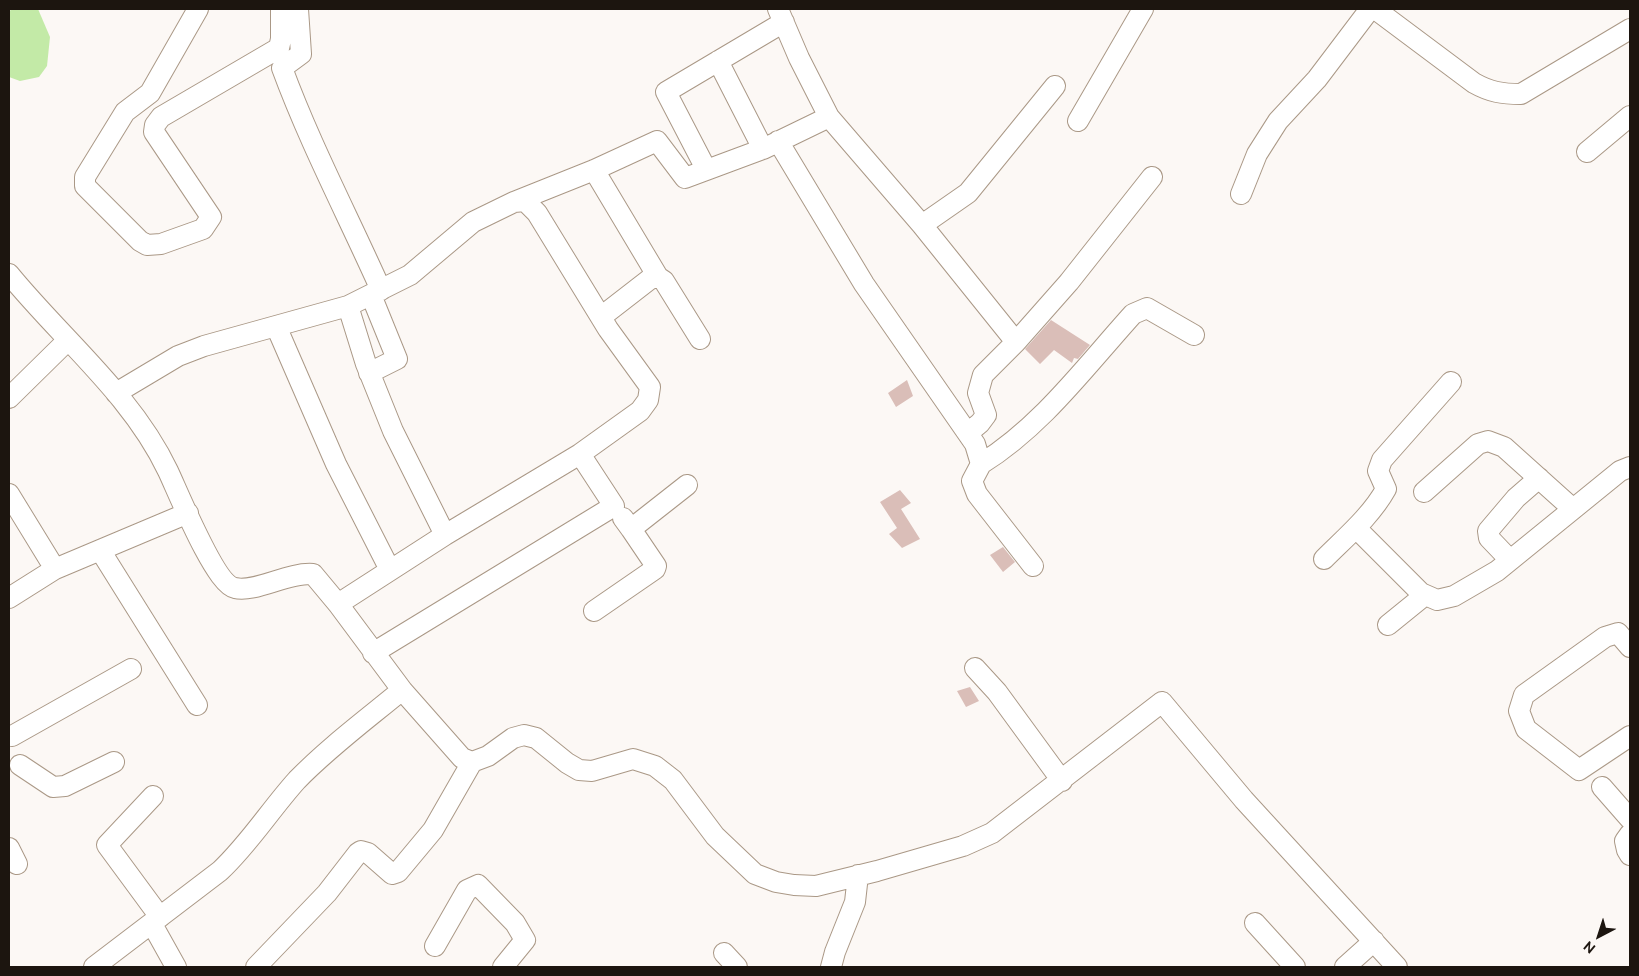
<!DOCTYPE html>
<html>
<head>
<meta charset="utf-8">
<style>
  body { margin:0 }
  #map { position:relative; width:1639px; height:976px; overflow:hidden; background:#fcf8f5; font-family:Ubuntu,sans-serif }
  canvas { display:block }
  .frame { position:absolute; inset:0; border:10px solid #1c150f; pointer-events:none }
  .north { position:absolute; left:1574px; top:911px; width:50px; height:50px; -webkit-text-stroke:4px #fcf8f5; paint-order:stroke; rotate:220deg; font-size:14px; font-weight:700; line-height:20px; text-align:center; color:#1c150f }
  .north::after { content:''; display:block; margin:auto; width:18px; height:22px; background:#1c150f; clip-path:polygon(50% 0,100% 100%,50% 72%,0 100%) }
</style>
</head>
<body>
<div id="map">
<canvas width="1639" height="976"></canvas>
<div class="frame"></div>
<div class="north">N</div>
</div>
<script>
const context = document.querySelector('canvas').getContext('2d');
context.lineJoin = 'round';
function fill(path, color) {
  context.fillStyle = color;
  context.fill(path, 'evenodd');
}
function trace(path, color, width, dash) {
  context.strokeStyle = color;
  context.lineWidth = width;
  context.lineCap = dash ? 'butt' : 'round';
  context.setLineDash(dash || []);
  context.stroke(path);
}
const water = new Path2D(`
  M13,9H38L50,37L47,66L39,77L20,81L9,77V11Z`);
const building = new Path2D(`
  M1051,320L1090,345L1078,359L1074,358L1072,363L1054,350L1040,364L1025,349Z
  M907,380L913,396L896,407L888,393Z
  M900,490L911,503L901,509L920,539L902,548L889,534L897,528L880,502Z
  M1003,547L1015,562L1003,572L990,555Z
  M970,687L979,701L966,707L957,691Z`);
const minor = new Path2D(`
  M198,9L150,93L125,112L85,177V186L140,241L147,245L161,244L203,229L211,217L154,132L155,125L161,117L279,48L281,39V9
  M298,9L301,54L282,68C310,144 348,216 381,290
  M778,9L799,58L829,117L922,225L1016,342
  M1375,9L1474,83C1490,92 1502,94 1521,94L1630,29
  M718,61L763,149L829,117
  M1078,121L1143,9
  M778,141L864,284L975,444L981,464L972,481L977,494L1033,566
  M1587,152L1630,116
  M706,169L666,92L784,22
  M594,170L658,277
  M1241,194L1257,154L1278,121L1317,79L1370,9
  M514,202L594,170L657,141L685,178L763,149
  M922,225L968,193L1055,86
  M9,274C62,339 132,395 168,471C178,492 215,584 235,588C255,593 288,572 313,574L338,604L402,690L462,758L472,762L488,756L513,738L524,735L536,738L567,763L579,770L592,771L633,759L655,766L673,780L715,836L755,874L776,882L794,885L816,886L877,871L963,846L992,833L1162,702L1244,800L1397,967
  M348,306L366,364L393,431L445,535
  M601,317L650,279L658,277L664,281L700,339
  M276,326L336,464L390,570
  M369,373L397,359L371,295
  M116,393L178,356L204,346L348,306L410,275L473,222L514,202L525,201L537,213L608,329L650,387L648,400L640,411L580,454L445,535L338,604
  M9,398L67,341
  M968,433L980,423L986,415L978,393L983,375L1016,342L1069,282L1152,177
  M981,464C1042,426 1085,367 1133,314L1147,308L1194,335
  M1424,492L1478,444L1488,441L1504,447L1573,509
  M9,494L55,569
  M623,518L631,529L687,485
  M1356,528L1421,593L1437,600L1454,596L1497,571L1620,471L1630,467
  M100,550L197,705
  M1324,559C1346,537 1371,516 1386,489L1378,471L1382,460L1451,382
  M1510,560L1489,538L1488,531L1516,498L1539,478
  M9,598L55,569L188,513
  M594,611L655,569L656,566L631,529
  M1388,625L1425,595
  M1630,647L1618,633L1605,637L1524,695L1519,711L1526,729L1579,770L1630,736
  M373,653L614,506L580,454
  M975,668L997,692L1062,781
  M12,736L131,669
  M20,765L53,787L65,786L114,762
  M1602,787L1630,819
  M153,796L107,845L160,917
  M1630,834L1625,841L1627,850L1630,855
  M9,848L17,864
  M1255,923L1295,967
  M152,924L176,967
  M435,946L467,890L478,885L515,923L525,940L503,967
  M724,953L737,967
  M94,967L220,871C249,844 270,810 297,780C329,747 367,719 402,690
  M256,967L327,893L358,853L361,851L368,853L392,874L398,872L433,830L472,762
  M831,967L835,952L855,902L858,875
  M1345,967L1374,941`);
fill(water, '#c3eaa7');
fill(building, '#dabeb8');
trace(minor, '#aa9886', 22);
trace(minor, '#fff', 20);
</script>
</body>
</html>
